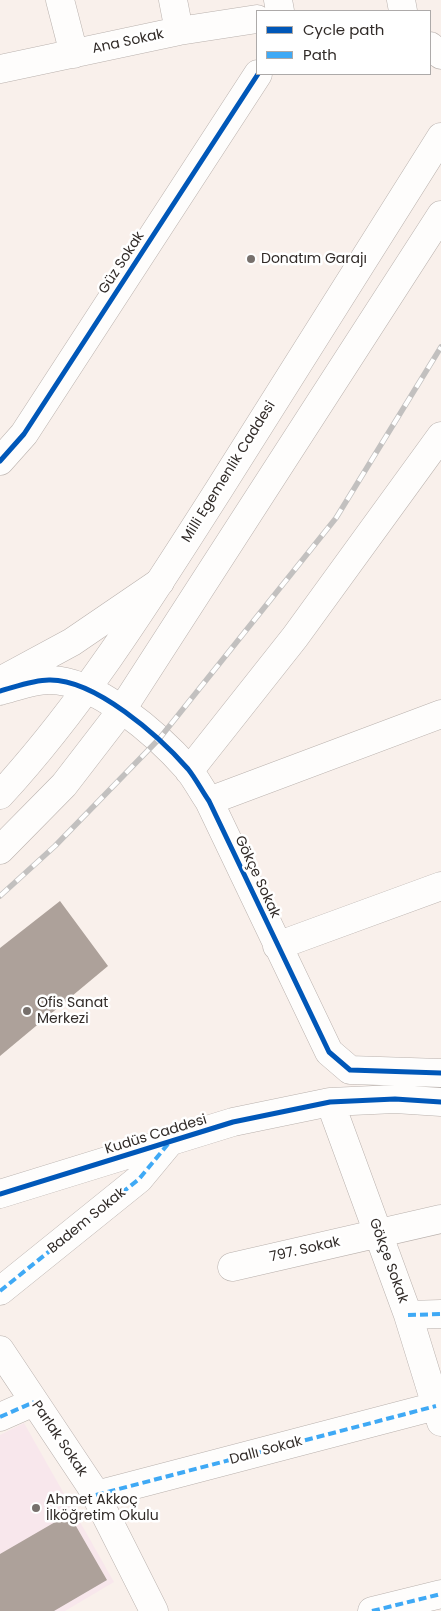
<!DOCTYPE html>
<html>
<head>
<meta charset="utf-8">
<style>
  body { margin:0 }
  #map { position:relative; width:441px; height:1611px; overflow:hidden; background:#f9f0eb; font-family:Poppins,sans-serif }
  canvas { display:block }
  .legend { position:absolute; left:256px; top:10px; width:175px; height:65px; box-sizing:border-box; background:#fff; border:1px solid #adaaa9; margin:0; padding:6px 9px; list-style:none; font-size:15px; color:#312b28 }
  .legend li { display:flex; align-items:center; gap:10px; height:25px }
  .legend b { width:25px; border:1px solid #adaaa9 }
</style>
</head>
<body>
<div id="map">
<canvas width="441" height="1611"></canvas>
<ul class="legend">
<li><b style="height:6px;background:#0057b8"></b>Cycle path</li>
<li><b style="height:6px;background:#3fa9f5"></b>Path</li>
</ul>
</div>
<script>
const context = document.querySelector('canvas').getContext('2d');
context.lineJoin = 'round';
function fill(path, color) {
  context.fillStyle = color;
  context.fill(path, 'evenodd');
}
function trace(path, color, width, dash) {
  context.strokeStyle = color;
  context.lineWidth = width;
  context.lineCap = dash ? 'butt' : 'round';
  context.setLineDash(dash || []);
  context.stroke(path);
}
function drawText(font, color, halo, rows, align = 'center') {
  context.font = font + ' Poppins,sans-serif';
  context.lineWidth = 5;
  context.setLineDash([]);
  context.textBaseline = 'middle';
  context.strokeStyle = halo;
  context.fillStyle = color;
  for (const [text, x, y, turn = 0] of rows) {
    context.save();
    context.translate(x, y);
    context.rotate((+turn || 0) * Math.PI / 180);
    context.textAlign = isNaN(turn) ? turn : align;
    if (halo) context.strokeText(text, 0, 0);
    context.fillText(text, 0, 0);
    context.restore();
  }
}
const education = new Path2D(`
  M24,1423L114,1582L65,1611H0V1435Z`);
const building = new Path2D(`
  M60,901L108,966L0,1056V948Z
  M69,1514L107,1580L54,1611H0V1554Z`);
const minor = new Path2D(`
  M60,0L74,54
  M173,0L179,31
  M278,0L280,11
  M401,0L403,11
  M430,46L441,55
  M0,69L179,31L257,19
  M0,461L24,434L258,74
  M0,681L72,642L160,582
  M0,691C15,687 33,680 49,680C95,679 159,736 188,769C196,779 202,791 209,801L329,1052L350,1070L441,1073
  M189,771L295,637L441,436
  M209,801L441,714
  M277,946L441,886
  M330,1102L408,1315L441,1422
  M0,1194L233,1122L330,1102L395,1099L441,1102
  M232,1267L441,1219
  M0,1291L139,1179L168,1144
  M408,1315L441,1314
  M0,1350L92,1488L154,1611
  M0,1417L34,1402
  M96,1495L436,1406
  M372,1611L441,1594`);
const major = new Path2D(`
  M0,795C84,704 151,596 218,491C292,373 367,255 441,137
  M0,850L64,785L121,711L441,215`);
const rail = new Path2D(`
  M0,896L55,846L159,739L336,518L441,347`);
const quiet = new Path2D(`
  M0,1291L139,1179L168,1144
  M408,1315L441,1314
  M0,1417L34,1402
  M96,1495L436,1406
  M372,1611L441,1594`);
const cycleway = new Path2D(`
  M0,461L24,434L258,74
  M0,691C15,687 33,680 49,680C95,679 159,736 188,769C196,779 202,791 209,801L329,1052L350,1070L441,1073
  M0,1194L233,1122L330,1102L395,1099L441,1102`);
const markers = [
  [251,259,5,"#77706c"],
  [27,1011,5,"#77706c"],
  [36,1508,5,"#77706c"]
];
const streetNames = [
  ["Ana Sokak",128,42,-12],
  ["Güz Sokak",122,263,-57],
  ["Milli Egemenlik Caddesi",229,472,-58],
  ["Gökçe Sokak",257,877,65],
  ["Kudüs Caddesi",156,1135,-17],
  ["Badem Sokak",87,1221,-39],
  ["797. Sokak",305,1250,-13],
  ["Gökçe Sokak",388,1261,70],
  ["Parlak Sokak",59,1439,56],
  ["Dallı Sokak",266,1451,-15]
];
const poiNames = [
  ["Donatım Garajı",261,259],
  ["Ofis Sanat",37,1003],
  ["Merkezi",37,1019],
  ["Ahmet Akkoç",46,1500],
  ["İlköğretim Okulu",46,1516]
];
fill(education, '#f8e7ec');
fill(building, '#ada19a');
trace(minor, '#b9b1ad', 29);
trace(major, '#b9b1ad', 29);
trace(minor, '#fefdfc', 28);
trace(major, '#fefdfc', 28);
trace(rail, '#c2c0bf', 5.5);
trace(rail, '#fff', 4, [11]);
trace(quiet, '#3fa9f5', 4, [8, 4]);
trace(cycleway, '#0057b8', 5);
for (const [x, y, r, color] of markers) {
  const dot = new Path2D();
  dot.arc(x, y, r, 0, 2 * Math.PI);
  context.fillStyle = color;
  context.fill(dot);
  trace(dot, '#fff', 2);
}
drawText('14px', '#312b28', '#fff', streetNames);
drawText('14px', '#312b28', '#fff', poiNames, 'left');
</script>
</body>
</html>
